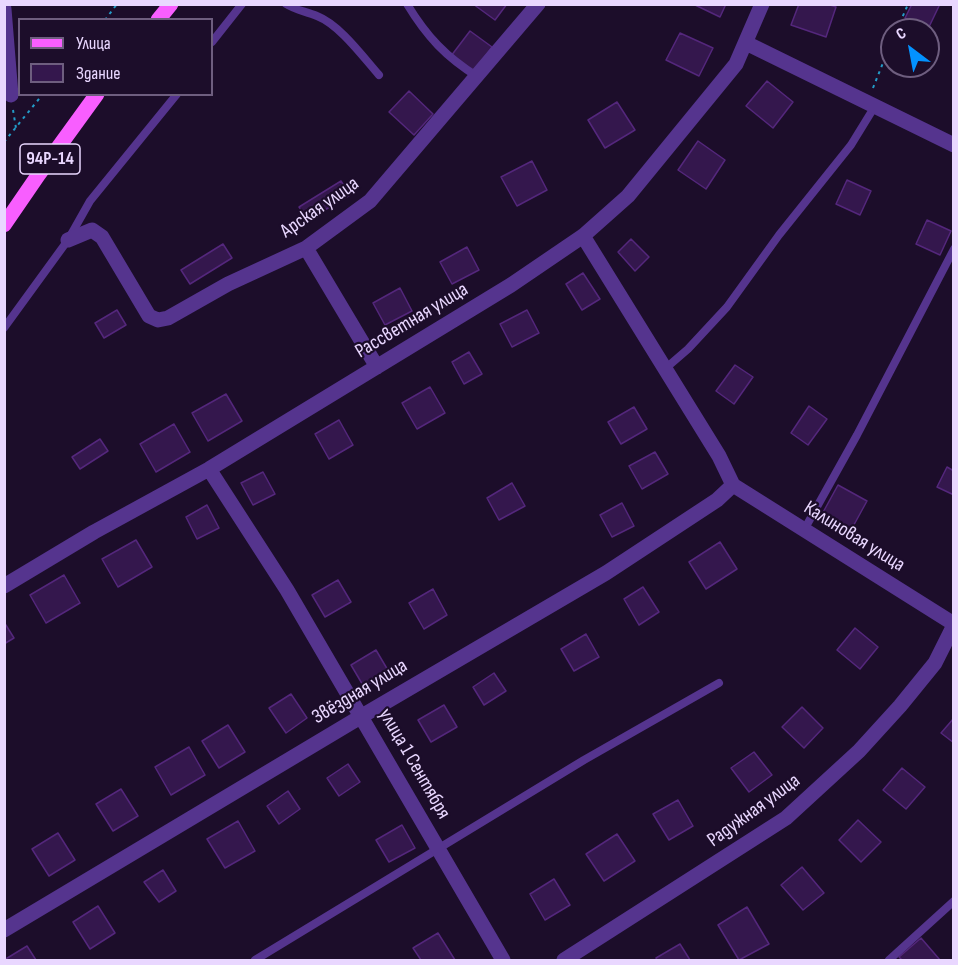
<!DOCTYPE html>
<html>
<head>
<meta charset="utf-8">
<style>
  body { margin:0 }
  #map { position:relative; width:958px; height:965px; overflow:hidden; background:#1c0d2a; font-family:"Sofia Sans Condensed",sans-serif }
  canvas { display:block }
  .frame { position:absolute; inset:0; border:6px solid #e9d7ff; pointer-events:none }
  .legend { position:absolute; left:18px; top:18px; width:195px; height:78px; box-sizing:border-box; background:#1c0d2a; border:2px solid #6e5e7f; margin:0; padding:8px 10px; list-style:none; font-size:18px; color:#e9d7ff }
  .legend li { display:flex; align-items:center; gap:12px; height:30px }
  .legend b { width:30px; border:2px solid #6e5e7f }
  .north { position:absolute; left:880px; top:18px; width:60px; height:60px; box-sizing:border-box; background:#1c0d2a; border:2px solid #6e5e7f; border-radius:50%; rotate:328deg; font-size:16px; font-weight:700; line-height:24px; text-align:center; color:#e9d7ff }
  .north::after { content:''; display:block; margin:auto; width:21px; height:27px; background:#0392ff; clip-path:polygon(50% 0,100% 100%,50% 72%,0 100%) }
</style>
</head>
<body>
<div id="map">
<canvas width="958" height="965"></canvas>
<div class="frame"></div>
<ul class="legend">
<li><b style="height:8px;background:#f85eff"></b>Улица</li>
<li><b style="height:16px;background:#34174d"></b>Здание</li>
</ul>
<div class="north">С</div>
</div>
<script>
const context = document.querySelector('canvas').getContext('2d');
context.lineJoin = 'round';
function fill(path, color) {
  context.fillStyle = color;
  context.fill(path, 'evenodd');
}
function trace(path, color, width, dash) {
  context.strokeStyle = color;
  context.lineWidth = width;
  context.lineCap = dash ? 'butt' : 'round';
  context.setLineDash(dash || []);
  context.stroke(path);
}
function drawText(font, color, halo, rows, align = 'center') {
  context.font = font + ' "Sofia Sans Condensed",sans-serif';
  context.lineWidth = 4.5;
  context.setLineDash([]);
  context.textBaseline = 'middle';
  context.strokeStyle = halo;
  context.fillStyle = color;
  for (const [text, x, y, turn = 0] of rows) {
    context.save();
    context.translate(x, y);
    context.rotate((+turn || 0) * Math.PI / 180);
    context.textAlign = isNaN(turn) ? turn : align;
    if (halo) context.strokeText(text, 0, 0);
    context.fillText(text, 0, 0);
    context.restore();
  }
}
const building = new Path2D(`
  M473,4H507L495,20Z
  M693,4H726L720,17Z
  M799,4H827L836,7L826,37L791,25Z
  M912,4H940L928,29L905,18Z
  M470,31L492,47L473,73L451,56Z
  M680,33L713,48L699,76L666,60Z
  M767,81L793,102L773,128L746,106Z
  M409,91L433,114L414,135L389,112Z
  M617,102L635,130L605,148L588,120Z
  M698,141L725,160L706,189L678,170Z
  M532,161L547,190L517,206L501,177Z
  M847,180L871,191L860,215L836,204Z
  M341,181L350,195L308,220L299,207Z
  M927,220L951,231L940,255L916,244Z
  M631,239L649,257L635,271L618,252Z
  M223,244L232,258L190,284L181,270Z
  M467,247L479,270L452,284L440,262Z
  M583,273L600,299L582,310L566,284Z
  M400,288L412,311L385,325L373,303Z
  M117,310L126,325L104,338L95,323Z
  M527,310L539,333L512,347L500,324Z
  M469,352L482,374L464,384L452,362Z
  M735,365L753,377L734,404L716,391Z
  M430,387L445,413L417,429L402,403Z
  M226,394L242,421L208,441L192,413Z
  M809,406L827,419L808,445L791,433Z
  M634,407L647,429L621,444L608,422Z
  M339,420L353,445L329,459L315,434Z
  M174,424L190,452L156,472L140,444Z
  M100,439L108,451L80,469L72,457Z
  M655,452L668,474L642,489L629,466Z
  M947,467L954,471V495L937,487Z
  M263,472L275,494L253,505L241,483Z
  M512,483L525,506L499,520L487,498Z
  M838,485L867,501L850,532L821,516Z
  M622,503L634,526L612,537L600,515Z
  M207,505L219,528L197,539L186,517Z
  M136,540L152,567L118,587L102,559Z
  M720,542L737,569L706,589L689,562Z
  M64,575L80,603L46,623L30,595Z
  M338,580L351,602L325,617L312,595Z
  M643,587L659,612L639,625L624,599Z
  M433,589L447,615L424,629L409,603Z
  M4,622L14,638L4,644Z
  M855,628L878,647L860,669L837,650Z
  M586,634L599,657L574,671L561,649Z
  M376,650L389,672L364,687L351,665Z
  M494,673L506,691L484,705L473,687Z
  M291,694L307,718L286,733L269,708Z
  M444,705L457,727L431,742L418,720Z
  M802,707L823,728L804,748L782,727Z
  M954,718V743L941,733Z
  M228,725L245,752L219,768L202,741Z
  M189,747L205,775L171,795L155,767Z
  M754,752L772,775L749,792L731,768Z
  M348,764L360,782L339,796L327,778Z
  M902,768L925,787L906,809L883,790Z
  M121,789L138,816L113,831L96,804Z
  M288,791L300,809L279,824L267,806Z
  M678,800L693,826L669,840L653,814Z
  M858,820L881,842L861,862L839,840Z
  M238,821L255,851L225,868L207,839Z
  M402,825L415,848L389,862L376,840Z
  M58,833L75,860L49,876L32,849Z
  M617,834L635,861L604,881L586,854Z
  M802,867L824,893L803,910L781,885Z
  M163,870L176,891L159,902L144,882Z
  M554,879L570,905L545,920L530,894Z
  M98,906L115,933L90,949L73,922Z
  M747,907L769,944L739,960L718,925Z
  M438,933L455,960H421L413,948Z
  M921,938L940,960H902L899,957Z
  M680,944L690,960H657L656,958Z
  M27,946L36,960H4Z`);
const path = new Path2D(`
  M105,20L117,4
  M897,30L908,4
  M873,88L892,40
  M13,110L16,128
  M4,142L43,94`);
const service = new Path2D(`
  M286,4C297,11 306,11 317,16C340,25 363,57 379,75
  M407,4C427,37 446,57 478,77
  M212,42L242,4
  M4,328L68,240L90,201L177,94
  M666,368L688,349L727,307L779,235L851,145L875,106
  M804,530L857,435L954,249
  M255,960L584,760L719,683
  M889,960L954,901`);
const minor = new Path2D(`
  M4,9L11,95
  M746,43L954,145
  M583,236L719,456L733,485
  M68,240L92,230L102,237L149,316L158,320L168,318L228,284L306,248L370,201L538,4
  M306,248L377,367
  M209,469L287,590L503,960
  M733,485L954,624
  M4,586L94,532L209,469L511,285L583,236L628,196L736,64L762,4
  M4,930L362,716L606,573L717,500L733,485
  M564,960L786,818L859,751L900,706L935,663L954,625`);
const primary = new Path2D(`
  M158,20L171,4
  M4,225L39,174L97,94`);
const shields = [
  [50,159,60]
];
const shieldNames = [
  ["94Р-14",50,159]
];
const streetNames = [
  ["Арская улица",320,208,-35],
  ["Рассветная улица",412,321,-31],
  ["Калиновая улица",854,537,32],
  ["Звёздная улица",360,692,-31],
  ["улица 1 Сентября",414,764,60],
  ["Радужная улица",754,811,-36]
];
fill(building, '#34174d');
trace(building, '#54277c', 1.5);
trace(path, '#239bc7', 2, [3, 4.5]);
trace(service, '#55348e', 8);
trace(minor, '#55348e', 15);
trace(primary, '#f85eff', 15);
for (const [x, y, w] of shields) {
  const box = new Path2D();
  box.roundRect(x - w / 2, y - 15, w, 30, 4.5);
  context.fillStyle = '#1c0d2a';
  context.fill(box);
  trace(box, '#e9d7ff', 1.5);
}
drawText('bold 18px', '#e9d7ff', null, shieldNames);
drawText('20px', '#e9d7ff', '#1c0d2a', streetNames);
</script>
</body>
</html>
